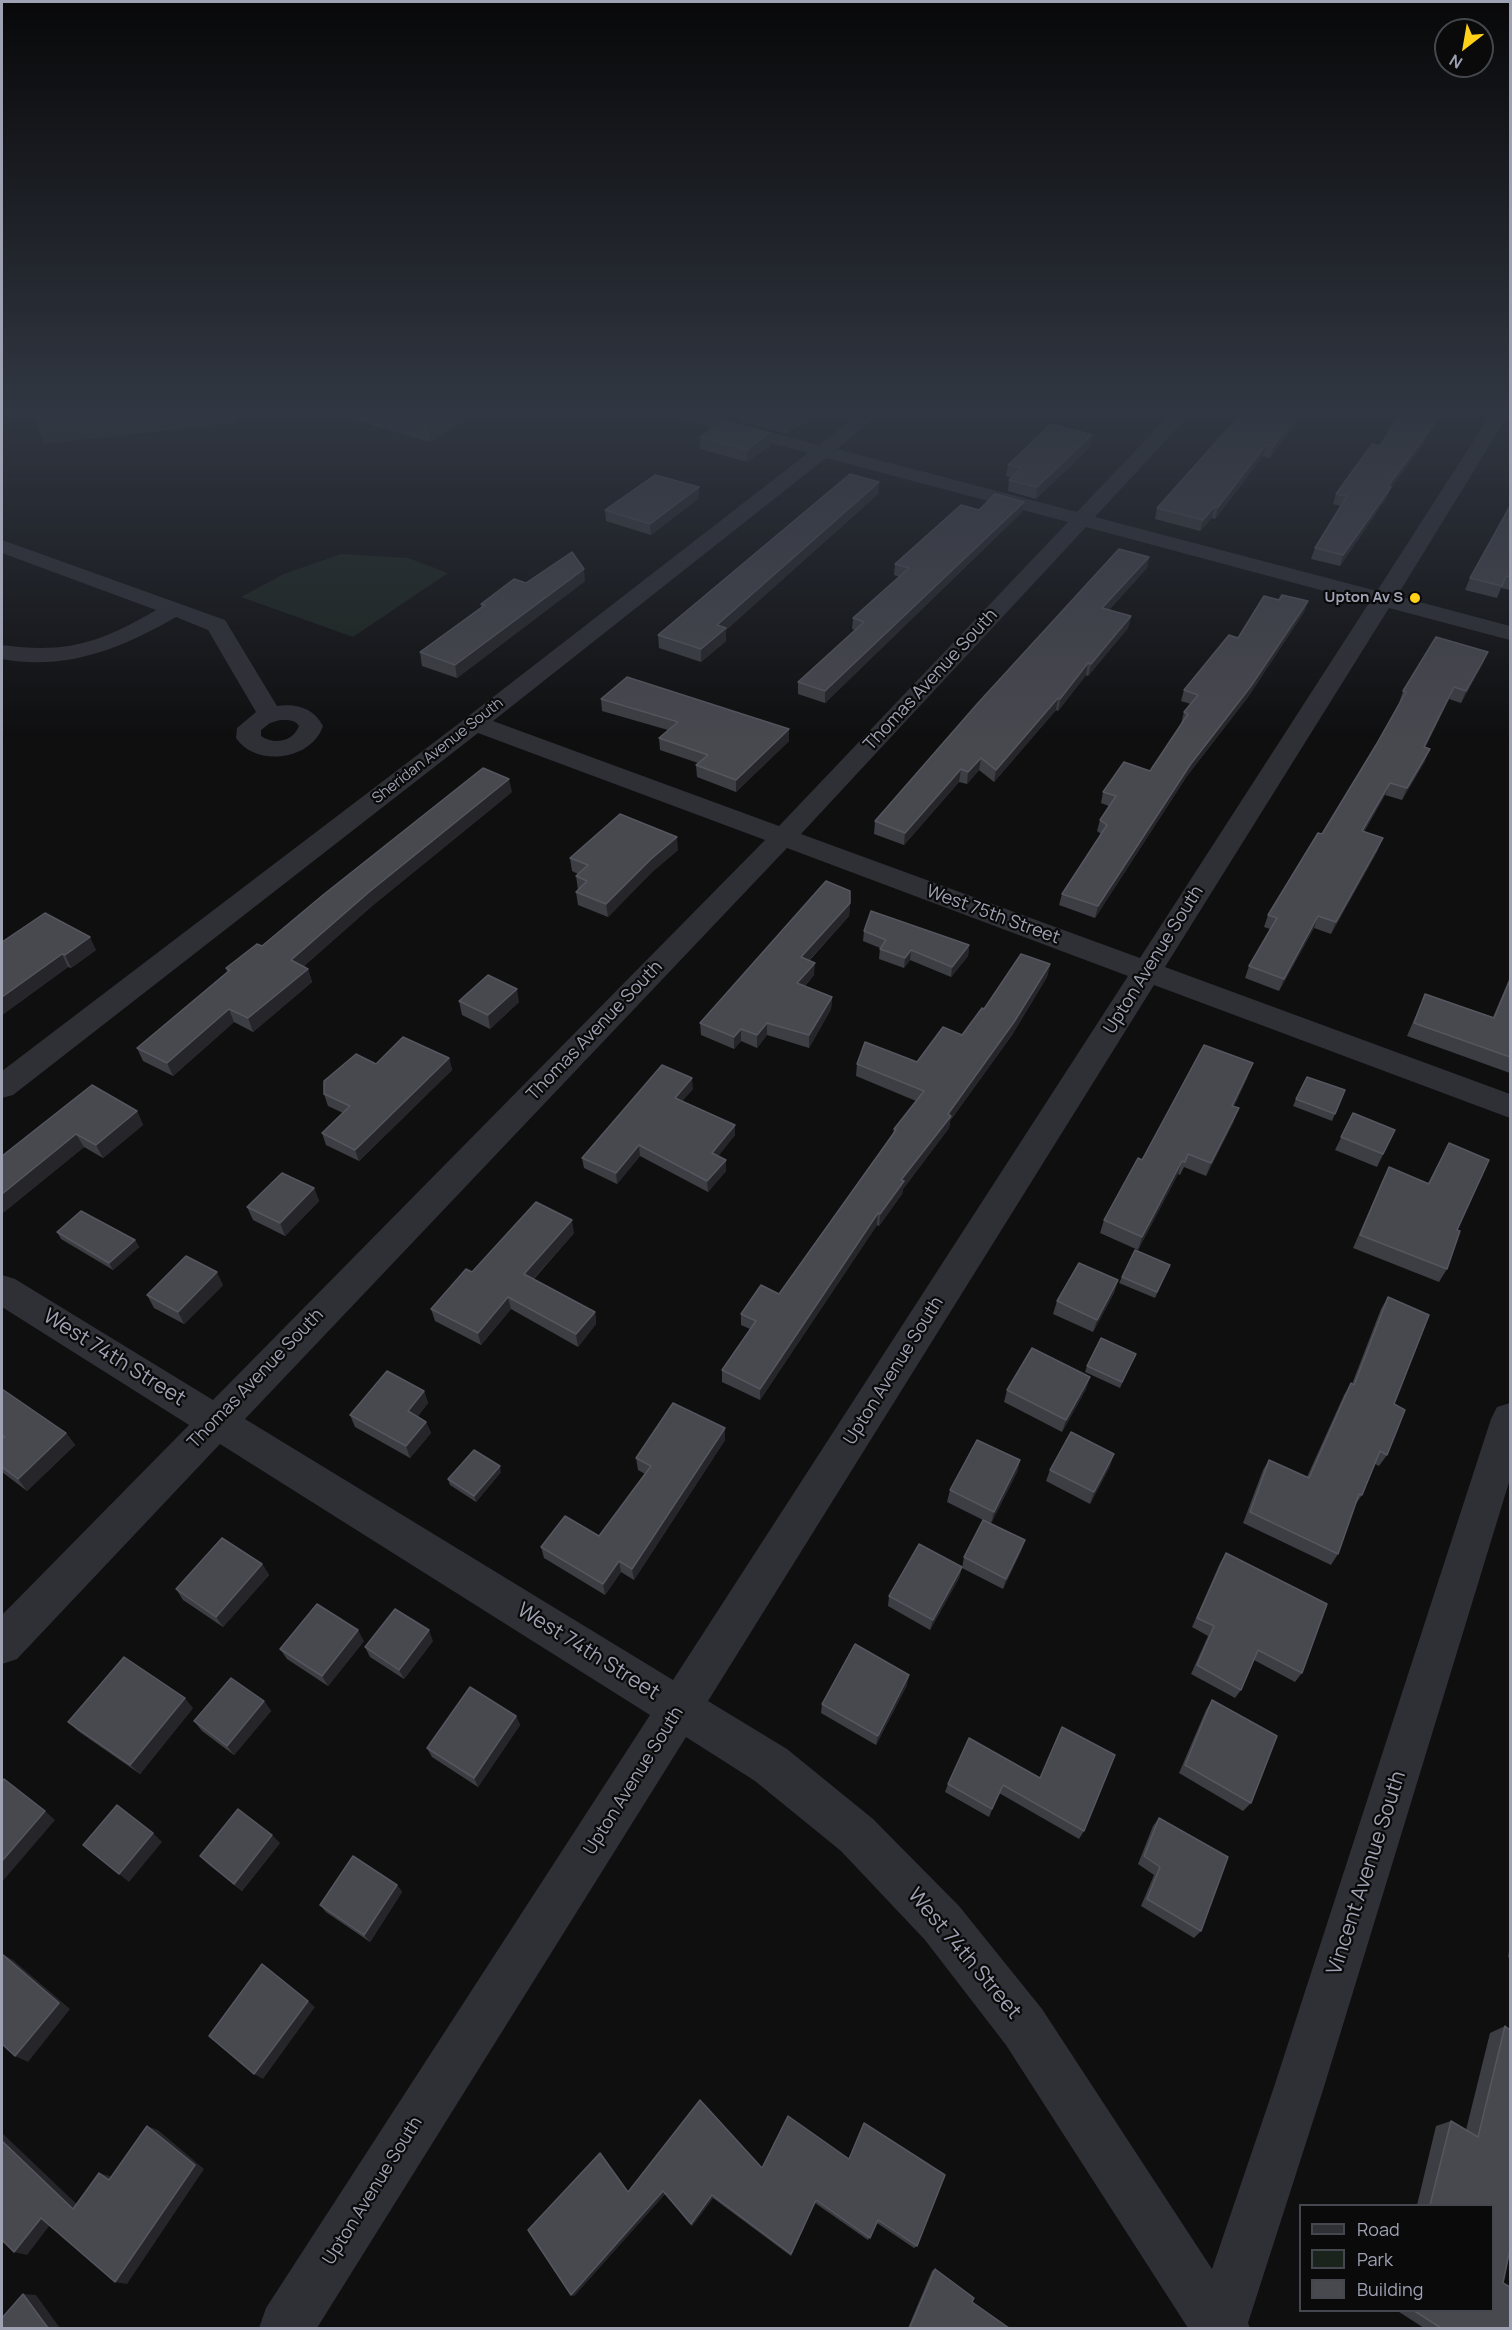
<!DOCTYPE html>
<html>
<head>
<meta charset="utf-8">
<style>
  body { margin:0 }
  #map { position:relative; width:1512px; height:2330px; overflow:hidden; background:#0f0f10; font-family:Manrope,sans-serif }
  canvas { display:block }
  .frame { position:absolute; inset:0; border:3px solid #9ea2b3; pointer-events:none }
  .legend { position:absolute; left:1299px; top:2204px; width:195px; height:108px; box-sizing:border-box; background:#0a0a0b; border:2px solid #45474e; margin:0; padding:8px 10px; list-style:none; font-size:18px; color:#9ea2b3 }
  .legend li { display:flex; align-items:center; gap:12px; height:30px }
  .legend b { width:30px; border:2px solid #45474e }
  .north { position:absolute; left:1434px; top:18px; width:60px; height:60px; box-sizing:border-box; background:#0a0a0b; border:2px solid #45474e; border-radius:50%; rotate:211deg; font-size:16px; font-weight:700; line-height:24px; text-align:center; color:#9ea2b3 }
  .north::after { content:''; display:block; margin:auto; width:21px; height:27px; background:#ffd118; clip-path:polygon(50% 0,100% 100%,50% 72%,0 100%) }
</style>
</head>
<body>
<div id="map">
<canvas width="1512" height="2330"></canvas>
<div class="frame"></div>
<ul class="legend">
<li><b style="height:8px;background:#2f2f36"></b>Road</li>
<li><b style="height:16px;background:#1b231d"></b>Park</li>
<li><b style="height:16px;background:#48484f"></b>Building</li>
</ul>
<div class="north">N</div>
</div>
<script>
const context = document.querySelector('canvas').getContext('2d');
context.lineJoin = 'round';
function fill(path, color) {
  context.fillStyle = color;
  context.fill(path, 'evenodd');
}
function trace(path, color, width, dash) {
  context.strokeStyle = color;
  context.lineWidth = width;
  context.lineCap = dash ? 'butt' : 'round';
  context.setLineDash(dash || []);
  context.stroke(path);
}
function drawText(font, color, halo, rows, align = 'center') {
  context.font = font + ' Manrope,sans-serif';
  context.lineWidth = 4.5;
  context.setLineDash([]);
  context.textBaseline = 'middle';
  context.strokeStyle = halo;
  context.fillStyle = color;
  for (const [text, x, y, turn = 0] of rows) {
    context.save();
    context.translate(x, y);
    context.rotate((+turn || 0) * Math.PI / 180);
    context.textAlign = isNaN(turn) ? turn : align;
    if (halo) context.strokeText(text, 0, 0);
    context.fillText(text, 0, 0);
    context.restore();
  }
}
const green = new Path2D(`
  M341,554L408,558L448,573L353,637L241,597L284,574Z`);
const minor = new Path2D(`
  M664,412H696L819,445L861,412H882L837,449L1077,512L1172,412H1192L1095,517L1377,591L1492,412H1510L1397,596L1510,626V640L1389,608L1165,967L1510,1094V1118L1154,985L708,1701L787,1749L873,1819L959,1906L1042,2009L1212,2269L1273,2090L1491,1419L1497,1407L1510,1403V1479L1323,2090L1248,2323L1250,2328H1188L1006,2045L925,1940L841,1851L755,1781L686,1737L317,2328H259L266,2308L650,1715L220,1444L17,1659L2,1664V1615L189,1425L2,1307V1275L15,1279L213,1400L765,840L478,733L13,1095L2,1098V1071L466,718L808,453L666,416ZM826,458L1068,522L779,826L493,721ZM1086,527L1369,603L1140,958L801,834ZM787,848L1128,976L673,1680L245,1419Z
  M2,540L225,620L277,706C296,703 314,708 323,726C312,760 256,768 236,738L237,728L256,712L208,630L176,617C121,649 65,671 2,659V645C66,654 100,643 156,610L2,553ZM280,720C287,720 295,719 299,726C293,742 274,745 261,736V730L270,723Z`);
const wall = new Path2D(`
  M327,412H476V414L430,442Z
  M740,412H819L800,427L797,426L786,434L740,421Z
  M1243,412H1305L1270,458L1263,456L1215,519L1212,518L1200,531L1155,519L1157,508Z
  M1401,412H1442L1422,446L1390,489L1387,497L1340,566L1311,559L1315,548L1341,506L1333,504L1336,494L1380,446Z
  M770,433V446L747,462L700,449V437Z
  M1090,447L1036,499L1008,491L1009,480L1011,478L1006,476L1008,465Z
  M879,482L878,494L726,630V641L701,662L659,648L658,635Z
  M699,498L651,535L606,521L605,510Z
  M1510,506V590L1501,588L1497,598L1465,590L1470,578Z
  M979,510L1022,512L825,703L798,694V682L855,630L852,629L853,618L900,577L894,575L895,564Z
  M1149,557L1147,568L1109,610L1131,616L1128,628L1088,676L1086,675L1058,711L1056,710L994,782L979,770L967,784L959,782L904,845L874,834L875,821Z
  M585,581L457,678L422,666L420,652L481,607V604L526,583Z
  M1279,600L1308,601L1304,612L1248,697L1187,776L1095,918L1059,905L1062,894L1101,834L1097,831L1100,820L1109,806L1101,803L1103,792L1150,771L1181,724L1184,712L1191,704L1181,701L1184,690L1238,638Z
  M1488,652L1483,663L1461,703L1449,699L1425,747V761L1402,800L1385,795L1364,832L1378,850L1331,934L1314,928L1279,991L1245,978L1249,966L1270,929L1264,927L1268,915L1322,834L1376,745L1399,703L1403,691Z
  M601,699L789,741L736,792L697,777L696,765L698,763L660,750L659,738L668,730L602,711Z
  M512,792L372,906L304,966L308,969L312,982L253,1032L234,1022L173,1076L143,1061L137,1048L227,972L226,968Z
  M678,850L652,872L608,917L578,905L576,892L578,890L576,876L578,874L572,871L570,858Z
  M850,903L849,916L809,961L814,975L805,986L832,997L831,1009L809,1048L767,1035L757,1048L741,1041L734,1049L701,1035L700,1023Z
  M864,931L969,945L968,956L951,977L910,960L904,968L879,959L880,948L863,941Z
  M2,942L96,950L71,968L68,967L2,1015Z
  M1050,964L1047,977L1012,1035L950,1121L949,1128L903,1189L902,1194L879,1226L877,1225L760,1400L722,1382V1370L750,1329L741,1325V1314L779,1294L893,1133L894,1129L916,1101L856,1076L857,1064L917,1062L962,1035L984,1009Z
  M1510,977V1073L1407,1036L1425,994L1493,1017Z
  M459,1001L519,1002L490,1029L462,1015Z
  M449,1058L452,1070L359,1161L326,1145L322,1133L343,1113L328,1106L324,1094L376,1064Z
  M1248,1076L1234,1106V1121L1206,1176L1184,1167L1180,1175L1178,1174L1138,1250L1100,1233L1104,1220L1142,1160Z
  M693,1089L682,1101L735,1135L718,1156L726,1160V1171L708,1192L640,1156L617,1184L584,1168L582,1158Z
  M1345,1090L1332,1121L1293,1106L1296,1099Z
  M137,1111L143,1125L103,1158L84,1147L4,1212L2,1210V1156Z
  M1353,1113L1395,1130L1377,1167L1335,1150Z
  M1449,1143L1447,1269L1439,1282L1353,1248L1382,1181L1389,1167L1428,1183Z
  M314,1188L319,1201L285,1236L253,1220L247,1207Z
  M57,1232L135,1240L139,1247L113,1270L61,1239Z
  M574,1233L534,1279L595,1312L596,1324L578,1347L511,1309L481,1345L435,1321L431,1309L472,1272Z
  M1170,1265L1155,1298L1119,1283L1122,1277Z
  M1118,1280L1114,1293L1093,1332L1053,1314L1057,1301Z
  M223,1285L184,1324L154,1308L147,1295Z
  M1388,1297L1394,1404L1387,1455L1379,1466L1375,1464L1362,1495L1355,1505L1338,1554L1331,1565L1243,1523L1263,1470L1269,1460L1307,1477L1344,1395L1351,1383L1352,1384L1381,1309Z
  M1133,1360L1120,1388L1085,1372L1087,1366Z
  M2,1389L66,1433L75,1445L27,1491L2,1472Z
  M1086,1389L1062,1432L1004,1402L1007,1390Z
  M424,1391L428,1403L418,1416L426,1422L431,1433L410,1458L355,1427L350,1415Z
  M725,1428V1440L634,1580L621,1572L605,1595L544,1558L541,1547L599,1536L645,1474L638,1470L636,1458Z
  M1020,1460L1017,1472L991,1523L1025,1540L1021,1551L1003,1589L962,1568L964,1557L983,1520L947,1502L950,1490Z
  M1110,1466L1090,1504L1046,1481L1050,1470Z
  M501,1472L476,1502L450,1485L448,1479Z
  M1226,1553L1302,1673L1295,1682L1254,1660L1241,1690L1235,1698L1191,1674L1208,1636L1192,1627L1220,1563Z
  M262,1564L269,1575L223,1627L183,1600L176,1589Z
  M962,1567L959,1578L930,1630L888,1606L889,1596Z
  M364,1641L328,1686L287,1659L280,1649Z
  M433,1641L404,1679L370,1657L365,1647Z
  M907,1685L876,1745L821,1713L822,1704Z
  M1212,1700L1251,1803L1243,1811L1179,1773L1206,1710Z
  M264,1701L271,1711L234,1755L202,1731L194,1721Z
  M193,1708L140,1774L78,1731L68,1722Z
  M516,1716L520,1725L478,1787L432,1757L427,1748Z
  M1040,1778L1084,1831L1079,1839L999,1793L989,1817L945,1792L948,1784Z
  M1159,1818L1201,1931L1194,1938L1141,1906L1154,1875L1138,1864L1153,1826Z
  M280,1843L242,1891L208,1864L200,1856Z
  M397,1885L402,1892L370,1942L326,1912L320,1905Z
  M1510,1945V1958L1508,1957Z
  M1505,2026L1503,2283L1510,2328H1424L1396,2310H1492V2205H1417L1436,2126L1451,2121L1466,2130L1490,2033Z
  M788,2116L917,2246L914,2248L877,2223L868,2240L815,2203L791,2256L713,2198L692,2226L665,2194L574,2296L628,2192L762,2168Z
  M935,2269L972,2302L1009,2328H908L932,2271Z`);
const shadedWall = new Path2D(`
  M113,412H234L237,423L44,444L35,420Z
  M437,412H476V414L430,442L426,419Z
  M791,412H797V426L786,434V416Z
  M800,412H819L800,427Z
  M1299,412H1305L1270,458L1273,447Z
  M1440,412H1442L1422,446L1390,489L1387,497L1340,566L1343,555L1388,486Z
  M770,433V446L747,462V450Z
  M1092,435L1090,447L1036,499L1037,487Z
  M1266,445L1263,456L1215,519L1218,507Z
  M879,482L878,494L726,630V641L701,662V649L717,625Z
  M699,487V498L651,535L650,524Z
  M1024,502L1022,512L825,703V691Z
  M1214,507L1212,518L1200,531L1203,520Z
  M1149,557L1147,568L1100,620L1102,608Z
  M584,569L585,581L457,678L455,665Z
  M1308,601L1304,612L1248,697L1187,776L1095,918L1098,906L1190,765Z
  M1131,616L1128,628L1088,676L1091,664Z
  M1488,652L1483,663L1461,703L1466,691Z
  M1088,663L1086,675L1058,711L1060,699Z
  M1454,687L1449,699L1420,759L1424,747Z
  M1058,698L1056,710L994,782L996,770Z
  M789,729V741L736,792V780Z
  M1430,749L1425,761L1402,800L1407,788Z
  M981,758L979,770L967,784L968,772Z
  M961,769L959,782L904,845L905,833Z
  M509,779L512,792L372,906L295,974L291,960L369,892Z
  M1390,783L1385,795L1357,843L1362,831Z
  M677,837L678,850L652,872L608,917L606,904L651,859Z
  M1383,838L1378,850L1331,934L1336,922Z
  M850,903L849,916L800,970L801,957Z
  M1318,916L1314,928L1279,991L1284,979Z
  M90,937L96,950L71,968L65,955Z
  M969,945L968,956L951,977L952,967Z
  M911,950L910,960L904,968L905,958Z
  M62,954L68,967L2,1015V997Z
  M815,963L814,975L797,995V983Z
  M1050,964L1047,977L1012,1035L950,1121L949,1128L903,1189L902,1194L879,1226L880,1214L901,1180L948,1114Z
  M308,969L312,982L253,1032L248,1018Z
  M517,989L519,1002L490,1029L488,1015Z
  M832,997L831,1009L809,1048V1035Z
  M229,1009L234,1022L173,1076L167,1063Z
  M767,1023V1035L757,1048V1035Z
  M741,1029V1041L734,1049V1037Z
  M449,1058L452,1070L359,1161L355,1150Z
  M1253,1063L1248,1076L1227,1119L1232,1106Z
  M692,1078L693,1089L675,1109V1098Z
  M1239,1108L1234,1121L1206,1176L1211,1163Z
  M137,1111L143,1125L103,1158L96,1145Z
  M735,1125V1135L712,1164V1153Z
  M76,1134L84,1147L4,1212L2,1208V1194Z
  M639,1145L640,1156L617,1184L616,1173Z
  M726,1160V1171L708,1192L707,1181Z
  M1182,1161L1178,1174L1138,1250L1142,1237Z
  M314,1188L319,1201L285,1236L280,1223Z
  M878,1213L877,1225L760,1400V1389Z
  M572,1220L574,1233L527,1286L524,1274Z
  M135,1240L139,1247L113,1270L109,1263Z
  M217,1272L223,1285L184,1324L178,1312Z
  M1118,1280L1114,1293L1093,1332L1097,1320Z
  M508,1297L511,1309L481,1345L478,1333Z
  M595,1312L596,1324L578,1347L576,1334Z
  M1090,1377L1086,1389L1062,1432L1066,1420Z
  M424,1391L428,1403L412,1423L408,1411Z
  M426,1422L431,1433L410,1458L406,1446Z
  M725,1428V1440L634,1580L632,1569Z
  M66,1433L75,1445L27,1491L18,1479Z
  M1114,1454L1110,1466L1090,1504L1094,1492Z
  M1020,1460L1017,1472L991,1524L994,1512Z
  M500,1466L501,1472L476,1502L474,1496Z
  M1025,1540L1021,1551L1003,1589L1006,1579Z
  M619,1561L621,1572L605,1595L603,1584Z
  M262,1564L269,1575L223,1627L216,1617Z
  M962,1567L959,1578L930,1630L933,1620Z
  M358,1630L364,1641L328,1686L322,1676Z
  M429,1630L433,1641L404,1679L399,1670Z
  M909,1675L907,1685L876,1745L878,1736Z
  M185,1698L193,1708L140,1774L130,1765Z
  M264,1701L271,1711L234,1755L227,1746Z
  M516,1716L520,1725L478,1787L474,1778Z
  M45,1811L55,1820L2,1882V1861Z
  M153,1833L162,1842L129,1882L119,1874Z
  M272,1835L280,1843L242,1891L234,1884Z
  M397,1885L402,1892L370,1942L364,1935Z
  M2,1954L13,1960L70,2009L28,2062L15,2056Z
  M308,2001L315,2007L263,2079L254,2074Z
  M147,2126L158,2130L204,2169L127,2284L115,2282Z
  M2,2133L85,2212L73,2209L2,2141Z
  M99,2173L110,2176L120,2184L109,2180Z
  M663,2191L665,2194L574,2296L571,2295Z
  M712,2195L713,2198L692,2226L691,2224Z
  M41,2218L53,2221L27,2255L14,2252Z
  M23,2294L36,2295L60,2328H48Z`);
const building = new Path2D(`
  M36,412H113L35,420Z
  M404,412H437L426,419Z
  M773,412H791L786,416Z
  M1243,412H1299L1273,447L1266,445L1218,507H1214L1203,520L1157,508Z
  M1401,412H1440L1426,435L1388,486L1391,487L1343,555L1315,548L1347,496L1336,494L1372,444L1380,446Z
  M723,421L770,433L747,450L700,437Z
  M1051,424L1092,435L1037,487L1009,480L1021,468L1008,465Z
  M850,474L879,482L717,625L726,628L701,649L658,635Z
  M655,475L699,487L650,524L605,510Z
  M995,494L1024,502L825,691L798,682L864,622L853,618L909,568L895,564L961,505L979,510Z
  M1510,506V577L1506,576L1502,586L1470,578Z
  M1119,549L1149,557L1102,608L1131,616L1091,664L1088,663L1060,699L1058,698L996,770L981,758L968,772L961,769L905,833L875,821L978,703Z
  M572,552L584,569L455,665L420,652L485,605L481,604L514,579L526,583Z
  M1282,595L1308,601L1251,686L1190,765L1098,906L1062,894L1107,825L1100,820L1116,796L1103,792L1124,762L1150,771L1188,714L1184,712L1198,695L1184,690L1229,635L1238,638L1264,596L1279,600Z
  M1436,637L1488,652L1466,691L1454,687L1424,747L1430,749L1407,788L1390,783L1362,831L1383,838L1336,922L1318,916L1284,979L1249,966L1277,918L1268,915L1318,833L1322,834L1376,745L1406,692L1403,691Z
  M627,677L789,729L736,780L696,765L708,755L659,738L678,722L601,699Z
  M483,768L509,779L369,892L291,960L308,969L248,1018L229,1009L167,1063L137,1048L230,970L226,968L257,944L262,946L323,895Z
  M620,814L677,837L651,859L606,904L576,892L587,881L576,876L588,865L570,858Z
  M826,881L850,891V903L801,957L815,963L797,983L832,997L809,1035L767,1023L757,1035L741,1029L734,1037L700,1023Z
  M871,911L969,945L952,967L911,950L905,958L880,949L886,940L864,931Z
  M45,913L90,937L65,955L62,954L2,997V942Z
  M1021,954L1050,964L1014,1022L948,1114L951,1116L901,1180L904,1181L880,1214L878,1213L760,1389L722,1370L756,1321L741,1314L761,1285L779,1294L896,1130L894,1129L924,1091L857,1064L865,1042L917,1062L943,1027L962,1035L982,1008L984,1009Z
  M488,975L517,989L488,1015L459,1001Z
  M1510,980V1057L1414,1023L1425,994L1494,1018Z
  M403,1037L449,1058L355,1150L322,1133L350,1106L324,1094V1081L356,1054L376,1064Z
  M1204,1045L1253,1063L1232,1106L1239,1108L1211,1163L1188,1154L1185,1162L1182,1161L1142,1237L1104,1220L1138,1158L1142,1160Z
  M662,1065L692,1078L675,1098L735,1125L712,1153L726,1160L707,1181L639,1145L616,1173L582,1158Z
  M1307,1077L1345,1090L1335,1114L1296,1099Z
  M92,1085L137,1111L96,1145L76,1134L2,1194V1156Z
  M1353,1113L1395,1130L1383,1154L1341,1137Z
  M1449,1143L1489,1160L1457,1230L1460,1231L1447,1269L1360,1235L1389,1167L1429,1184Z
  M282,1173L314,1188L280,1223L247,1207Z
  M536,1202L572,1220L524,1274L595,1312L576,1334L508,1297L478,1333L431,1309L466,1269L472,1272Z
  M81,1211L135,1240L109,1263L57,1232Z
  M1135,1250L1170,1265L1157,1292L1122,1277Z
  M186,1256L217,1272L178,1312L147,1295Z
  M1079,1263L1118,1280L1097,1320L1057,1301Z
  M1388,1297L1429,1315L1394,1404L1405,1410L1387,1455L1380,1451L1362,1495L1359,1494L1338,1554L1250,1512L1269,1460L1309,1478L1351,1383L1354,1385Z
  M1101,1338L1136,1354L1122,1382L1087,1366Z
  M1032,1348L1090,1377L1066,1420L1007,1390Z
  M387,1371L424,1391L408,1411L426,1422L406,1446L350,1415Z
  M2,1389L66,1433L18,1479L2,1467V1439L5,1437L2,1434Z
  M673,1403L725,1428L632,1569L619,1561L603,1584L541,1547L565,1516L599,1536L651,1466L636,1458Z
  M1071,1432L1114,1454L1094,1492L1050,1470Z
  M977,1440L1020,1460L994,1512L950,1490Z
  M474,1450L500,1466L474,1496L448,1479Z
  M983,1520L1025,1540L1006,1579L964,1557Z
  M222,1538L262,1564L216,1617L176,1589Z
  M919,1544L962,1567L933,1620L889,1596Z
  M1226,1553L1327,1604L1302,1673L1258,1650L1241,1690L1197,1665L1214,1626L1197,1618Z
  M317,1604L358,1630L322,1676L280,1649Z
  M395,1609L429,1630L399,1670L365,1647Z
  M855,1644L909,1675L878,1736L822,1704Z
  M124,1657L185,1698L130,1765L68,1722Z
  M231,1678L264,1701L227,1746L194,1721Z
  M470,1687L516,1716L474,1778L427,1748Z
  M1212,1700L1277,1736L1251,1803L1185,1765Z
  M1062,1727L1115,1755L1084,1831L1003,1785L992,1809L948,1784L969,1738L1040,1778Z
  M4,1779L45,1811L2,1861V1782Z
  M117,1805L153,1833L119,1874L83,1845Z
  M238,1809L272,1835L234,1884L200,1856Z
  M1159,1818L1228,1857L1201,1931L1147,1899L1160,1867L1144,1856Z
  M353,1856L397,1885L364,1935L320,1905Z
  M2,1954L59,2003L15,2056L2,2044Z
  M262,1964L308,2001L254,2074L209,2036Z
  M1505,2026L1510,2030V2249L1503,2283L1510,2287V2328H1441L1413,2310H1492V2205H1430L1451,2121L1478,2137Z
  M700,2100L762,2168L788,2116L849,2159L864,2123L945,2175L917,2246L878,2220L870,2238L816,2200L791,2254L712,2195L691,2224L663,2191L571,2295L528,2230L600,2153L628,2192Z
  M147,2126L195,2165L115,2282L41,2218L14,2252L2,2240V2141L73,2209L99,2173L109,2180Z
  M935,2269L974,2298L972,2302L1009,2328H912L910,2327Z
  M23,2294L48,2328H2V2318Z`);
const markers = [
  [1415,598,6,"#ffd118"]
];
const farPoinames = [
  ["Upton Av S",1403,598]
];
const farStreetnames = [
  ["Sheridan Avenue South",438,751,-38]
];
const streetNames = [
  ["Thomas Avenue South",931,680,-47],
  ["West 75th Street",993,915,20],
  ["Upton Avenue South",1154,960,-58],
  ["Thomas Avenue South",595,1031,-46],
  ["Upton Avenue South",894,1371,-58],
  ["Thomas Avenue South",256,1379,-46],
  ["Upton Avenue South",634,1781,-58],
  ["Upton Avenue South",373,2191,-58]
];
const nearStreetnames = [
  ["West 74th Street",114,1358,32],
  ["West 74th Street",588,1652,32],
  ["Vincent Avenue South",1367,1873,-72],
  ["West 74th Street",964,1954,50]
];
fill(green, '#1b231d');
fill(minor, '#2f2f36');
fill(wall, '#3d3e43');
fill(shadedWall, '#26262a');
fill(building, '#48484f');
trace(building, '#55565f', 1.5);
const sky = context.createLinearGradient(0, 0, 0, 739);
sky.addColorStop(0, '#080809');
sky.addColorStop(0.56, '#313742');
sky.addColorStop(1, '#31374200');
context.fillStyle = sky;
context.fillRect(0, 0, 1512, 739);
for (const [x, y, r, color] of markers) {
  const dot = new Path2D();
  dot.arc(x, y, r, 0, 2 * Math.PI);
  context.fillStyle = color;
  context.fill(dot);
  trace(dot, '#0a0a0b', 2);
}
drawText('bold 15px', '#9ea2b3', '#0a0a0b', farPoinames, 'right');
drawText('15px', '#9ea2b3', '#0a0a0b', farStreetnames);
drawText('18px', '#9ea2b3', '#0a0a0b', streetNames);
drawText('21px', '#9ea2b3', '#0a0a0b', nearStreetnames);
</script>
</body>
</html>
